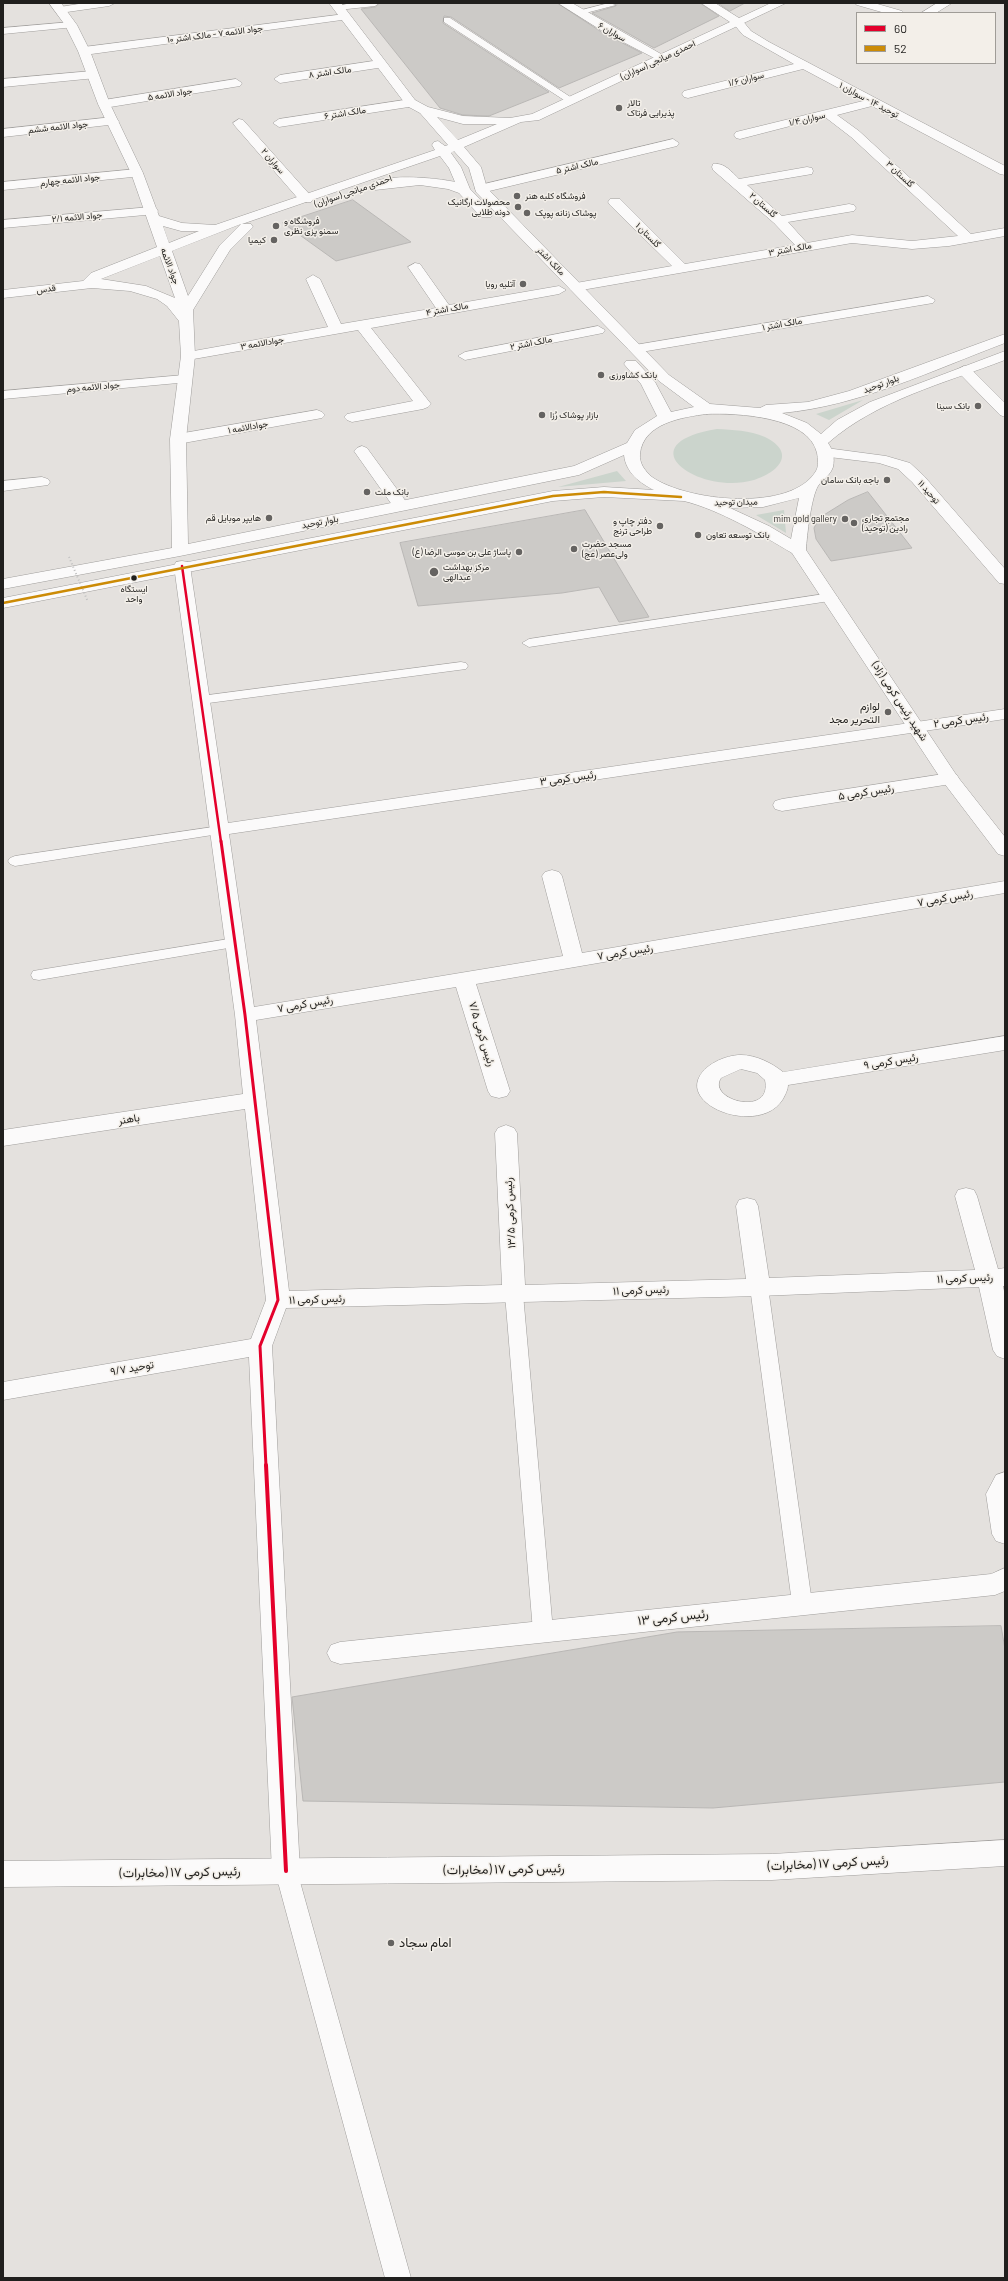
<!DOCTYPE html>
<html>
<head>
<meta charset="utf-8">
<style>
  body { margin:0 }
  #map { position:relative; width:1008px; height:2281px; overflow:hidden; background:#e4e1de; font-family:Barlow,sans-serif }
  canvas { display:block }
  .frame { position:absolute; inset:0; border:4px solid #201f1d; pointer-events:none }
  .legend { position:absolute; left:856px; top:12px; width:140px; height:52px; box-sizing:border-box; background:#f3efe9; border:1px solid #9f9c97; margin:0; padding:5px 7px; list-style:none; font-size:12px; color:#201f1d }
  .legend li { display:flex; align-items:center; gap:8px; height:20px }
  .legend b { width:20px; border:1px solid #9f9c97 }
</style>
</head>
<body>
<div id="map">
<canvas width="1008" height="2281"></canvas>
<div class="frame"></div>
<ul class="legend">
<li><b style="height:5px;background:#e4002b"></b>60</li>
<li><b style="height:5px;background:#cc8b06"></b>52</li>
</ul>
</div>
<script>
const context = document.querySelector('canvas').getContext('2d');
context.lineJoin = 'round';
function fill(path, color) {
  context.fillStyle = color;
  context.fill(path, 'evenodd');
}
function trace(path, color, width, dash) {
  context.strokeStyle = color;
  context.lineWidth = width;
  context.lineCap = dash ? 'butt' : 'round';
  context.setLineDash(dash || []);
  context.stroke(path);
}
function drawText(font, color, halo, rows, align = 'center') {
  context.font = font + ' Barlow,Vazirmatn,sans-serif';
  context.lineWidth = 3;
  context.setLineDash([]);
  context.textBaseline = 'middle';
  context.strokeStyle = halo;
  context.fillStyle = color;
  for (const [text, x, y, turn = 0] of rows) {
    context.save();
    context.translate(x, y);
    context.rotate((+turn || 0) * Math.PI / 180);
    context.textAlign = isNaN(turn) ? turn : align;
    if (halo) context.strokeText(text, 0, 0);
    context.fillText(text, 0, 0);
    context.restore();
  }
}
const green = new Path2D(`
  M863,400L829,420L816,414Z
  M717,429C733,430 749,430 765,437C797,453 779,472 754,480C699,496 625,444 717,429Z
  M617,471L626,481L558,487Z
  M784,510L786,533L756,515Z`);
const building = new Path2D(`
  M380,3H557L603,33L642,53L559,88L451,17L444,16L443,23L549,92L489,116L463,115L440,108L361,9L375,7Z
  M614,3H700L719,16L654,48L592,13L616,6L617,4Z
  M718,3H745L730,11Z
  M353,200L411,242L336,261L283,223Z
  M868,492L912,548L831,561L816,539L814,528L819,518L848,500Z
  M585,510L649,617L619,622L599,587L562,593L418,606L400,543Z
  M1001,1626L1005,1649V1782L713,1808L303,1801L292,1697L677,1632Z`);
const lane = new Path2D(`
  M351,3H379L375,6L338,10L334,7Z
  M609,3L616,5L578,15L574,12Z
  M444,18H450L575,100L573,102H567L444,22Z
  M831,593L838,597L836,600L529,647L522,643L529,639Z
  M461,662L466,663L468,666L466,669L201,704L194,700L201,696Z
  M220,826L227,830L225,833L15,866L10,864L8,861L10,858L15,856Z
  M235,938L240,940L243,943L240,946L39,980L33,979L31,975L33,971L39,970Z
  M759,1280L765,1282L768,1287L812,1603L809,1609L802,1611L795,1609L792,1603L750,1287L753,1282Z
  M514,1287L520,1289L523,1294L553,1631L550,1637L543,1640L536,1637L533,1631L505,1294L508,1289Z
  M286,1861L294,1864L297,1871L411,2278H385L275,1871L278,1864Z`);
const street = new Path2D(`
  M85,3H115L109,6L60,13L54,10L60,7Z
  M558,3H572L668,58L666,60H658L604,32Z
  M855,3H874L902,11L904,13H885L857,5Z
  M937,3H952L936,13H921Z
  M345,14L349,15L351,17L349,19L84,55L78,51L84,47Z
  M738,19L742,20L751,31L769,42L1005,166V175L1000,174L872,106L837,115L859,131L971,234L1005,228V236L949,246L912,249L852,243L576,291L571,290L569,287L576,283L672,266L610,205L608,202L610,199H620L685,264L795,245L774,223L713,170L712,167L713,164C724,162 732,172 739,179L807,167L812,168L813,171L812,174L747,185L782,216L849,204L854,205L856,208L854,211L788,222L807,243L852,235L912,241L958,236L851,137L825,117L740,139L736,138L734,135L736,132L863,101L803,69L688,98L684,97L682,94L684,91L794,64L743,35L732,22Z
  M71,22L77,25L75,27L3,34V28Z
  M380,60L384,61L386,64L384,67L280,83L274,79L280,75Z
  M92,71L96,72L98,75L96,78L3,87V79Z
  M236,79L242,83L240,86L104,108L98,104L104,100Z
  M411,99L417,103L415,106L279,127L273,123L279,119Z
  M113,117L119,121L117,124L3,137V129Z
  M239,119L243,120L311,196L313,199L311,202H301L235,126L233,123Z
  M673,139L679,143L677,146L481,193L475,189L476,186Z
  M137,169L143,173L142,176L3,190V182Z
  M151,207L156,208L158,211L156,214L3,228V220Z
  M415,263L420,264L449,305L559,286L566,290L559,294L371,328L431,404L428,407L423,409L352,422L347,420L344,417L347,414L413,401L358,330L188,360L181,356L188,352L328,327L306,279L313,275L320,279L341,324L436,308L408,267Z
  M928,296L935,300L933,303L635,353L628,349L635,345Z
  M598,326L605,330L603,333L465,360L458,356L465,352Z
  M964,366L969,367L1005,403V417L1000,415L959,373L957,370Z
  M184,375L189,376L191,379L189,382L3,399V391Z
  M317,410L322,412L325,415L322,418L178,444L173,442L170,439L173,436L178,434Z
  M362,446L367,448L407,503L409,506L407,509H395L354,451L357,448Z
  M826,448L886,456L910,463L924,476L1005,569V584L999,583L912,482L898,469L879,463L821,456L818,453L821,450Z
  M42,477L48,479L50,482L48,485L3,491V481Z
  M182,561L188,562L190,566L228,823L1005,709V719L229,834L254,1007L563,956L542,876L545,872L552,870L559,872L562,876L582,953L1005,881V893L476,984L510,1091L507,1096L499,1098L491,1096L488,1091L456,987L256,1020L289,1291L502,1285L495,1133L498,1128L506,1125L514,1128L517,1133L525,1285L746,1279L736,1206L739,1200L747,1198L755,1200L758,1206L769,1278L975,1270L955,1196L958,1190L966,1188L974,1190L977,1196L998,1269L1005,1268V1286H1003L1005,1296V1359L997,1356L993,1350L979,1287L759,1296L286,1308L272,1346L300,1871L296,1880L286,1884L276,1880L272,1871L249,1357L3,1400V1382L251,1339L266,1300L245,1109L3,1146V1130L243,1094L235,1015L174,566L176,562Z
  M950,773L957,775L959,779L957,783L782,811L775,809L773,805L775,801L782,799Z
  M1005,1036V1050L788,1085C788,1090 785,1095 783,1099C762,1134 688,1110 698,1080C703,1065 725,1055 741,1055C756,1055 772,1063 783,1072ZM741,1069L757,1073L765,1080C773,1118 706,1100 721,1078Z
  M1005,1472V1544L996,1541L992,1534L986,1494L996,1475Z
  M1005,1568V1591L995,1595L340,1664L331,1661L327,1653L331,1645L340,1642L991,1574Z`);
const secondary = new Path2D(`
  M49,3H61L77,25L90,51L110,104L143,173L159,216L182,223L215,225L435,150L432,145L434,142L438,141L445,146L448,145L420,113L407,106L329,3H341L415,100L428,107L463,116L510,118L532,114L730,22L701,3H715L739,18L771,3H786L539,120L521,122L464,147L481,167L487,188L669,375L710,404L760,408L766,405L808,402L849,391L1005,334V343C933,370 859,406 782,413L807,423L821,434L837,420L870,402L1005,351V360C945,383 877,400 828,443C833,450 835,458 833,467C830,476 823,479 818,486C811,498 807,535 806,550L957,776L1005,837V856L998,854L941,779L792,553C760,534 720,510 684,501L604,497L553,501L3,608V598L553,491L604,487L654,490C640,483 626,473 624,455L579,475L180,556L3,589V579L172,548L170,439L181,356L179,321L167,306L157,299L130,291L92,288L3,298V290L83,281L91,273L157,247L131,173L98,104L78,51L65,25ZM437,117L463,124H497L458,140ZM454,151L469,168L476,192L659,381L694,407L671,412L655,382L636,361H626L624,364L641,384L657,416L635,430L627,443L574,466L188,544L186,439L195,356L193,310L230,250L253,227L251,224H242L440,156L449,168L455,182C439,178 378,172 369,186L375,190L420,185L448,189L459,193L481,217H491L493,214L491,211L470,189L461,167L451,153ZM241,224L220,245L188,296L172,251ZM163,226L181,231H199L169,243ZM160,256L175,298L146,286L101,279ZM707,414C736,413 809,416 817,453C818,459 819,466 816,471C791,513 686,501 652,477C645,471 639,463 640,454C643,423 683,417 707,414ZM799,498L791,539L769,526L730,508L763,507Z
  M1005,1840V1866L772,1880L3,1887V1861L772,1854Z`);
const pathBridge = new Path2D(`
  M69,557L88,602`);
const bus1Far2 = new Path2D(`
  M182,566L221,842`);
const bus1Far1 = new Path2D(`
  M221,841L245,1015L278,1300L260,1346L266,1466`);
const bus1 = new Path2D(`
  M266,1465L286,1871`);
const bus2 = new Path2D(`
  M3,603L553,496L604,492L681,497`);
const markers = [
  [619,108,4,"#656361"],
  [517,196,4,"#656361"],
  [518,207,4,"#656361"],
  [527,213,4,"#656361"],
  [276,226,4,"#656361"],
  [274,240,4,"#656361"],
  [523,284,4,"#656361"],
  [601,375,4,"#656361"],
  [978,406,4,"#656361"],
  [542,415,4,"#656361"],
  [887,480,4,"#656361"],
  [367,492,4,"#656361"],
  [269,518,4,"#656361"],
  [845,519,4,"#656361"],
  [854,523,4,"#656361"],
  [660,526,4,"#656361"],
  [698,535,4,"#656361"],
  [574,549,4,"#656361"],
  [519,552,4,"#656361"],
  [434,572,5,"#656361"],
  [134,578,3.5,"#201f1d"],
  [888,712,4,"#656361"],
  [391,1943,4,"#656361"]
];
const farStreetnames = [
  ["سواران ۶",612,32,29],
  ["جواد الائمه ۷ - مالک اشتر ۱۰",215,34,-7],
  ["احمدی میانجی (سواران)",658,60,-25],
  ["مالک اشتر ۸",330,72,-8],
  ["سواران ۱/۶",746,79,-14],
  ["جواد الائمه ۵",170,94,-9],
  ["توحید ۱۴ - سواران ۱",869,100,28],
  ["مالک اشتر ۶",345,113,-9],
  ["سواران ۱/۴",807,119,-13],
  ["جواد الائمه ششم",58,127,-6],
  ["سواران ۲",273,161,49],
  ["مالک اشتر ۵",577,166,-13],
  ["گلستان ۳",900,174,43],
  ["جواد الائمه چهارم",70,180,-6],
  ["احمدی میانجی (سواران)",353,191,-19],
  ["گلستان ۲",763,205,41],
  ["جواد الائمه ۲/۱",77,217,-5],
  ["گلستان ۱",648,235,45],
  ["مالک اشتر ۳",790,249,-10],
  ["مالک اشتر",551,261,46],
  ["جواد الائمه",170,266,69],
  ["قدس",46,289,-7],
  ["مالک اشتر ۴",447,309,-10],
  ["مالک اشتر ۱",782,324,-10],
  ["جوادالائمه ۳",262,343,-10],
  ["مالک اشتر ۲",531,343,-11],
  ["بلوار توحید",881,384,-20],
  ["جواد الائمه دوم",93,387,-5],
  ["جوادالائمه ۱",248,427,-10],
  ["توحید ۱۱",929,492,49],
  ["میدان توحید",736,502,-1],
  ["بلوار توحید",320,522,-11]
];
const farPoinames = [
  ["تالار",627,103],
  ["پذیرایی فرتاک",627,113],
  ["فروشگاه کلبه هنر",525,196],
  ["محصولات ارگانیک",510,202,"right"],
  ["دونه طلایی",510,212,"right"],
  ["پوشاک زنانه پوپک",535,213],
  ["فروشگاه و",284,221],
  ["سمنو پزی نظری",284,231],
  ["کیمیا",266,240,"right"],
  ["آتلیه رویا",515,284,"right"],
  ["بانک کشاورزی",609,375],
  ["بانک سینا",970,406,"right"],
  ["بازار پوشاک رُزا",550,415],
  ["باجه بانک سامان",879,480,"right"],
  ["بانک ملت",375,492],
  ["هایپر موبایل قم",261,518,"right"],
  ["مجتمع تجاری",862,518],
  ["رادین (توحید)",862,528],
  ["mim gold gallery",837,519,"right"],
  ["دفتر چاپ و",652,521,"right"],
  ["طراحی ترنج",652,531,"right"],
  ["بانک توسعه تعاون",706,535],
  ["مسجد حضرت",582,544],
  ["ولی‌عصر (عج)",582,554],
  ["پاساژ علی بن موسی الرضا (ع)",511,552,"right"],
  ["مرکز بهداشت",443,567],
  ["عبدالهی",443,577]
];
const farBusnames = [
  ["ایستگاه",134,589],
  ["واحد",134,599]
];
const streetNames = [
  ["شهید رئیس کرمی (زاد)",900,701,57],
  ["رئیس کرمی ۲",961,720,-8],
  ["رئیس کرمی ۳",568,778,-8],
  ["رئیس کرمی ۵",866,792,-9],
  ["رئیس کرمی ۷",945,898,-10],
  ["رئیس کرمی ۷",625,952,-9],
  ["رئیس کرمی ۷",305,1004,-10],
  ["رئیس کرمی ۷/۵",482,1034,73],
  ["رئیس کرمی ۹",891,1061,-9],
  ["باهنر",129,1119,-9],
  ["رئیس کرمی ۱۳/۵",510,1213,-93],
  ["رئیس کرمی ۱۱",965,1278,-2],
  ["رئیس کرمی ۱۱",641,1290,-2],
  ["رئیس کرمی ۱۱",317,1299,-2],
  ["توحید ۹/۷",132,1368,-10]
];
const poiNames = [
  ["لوازم",880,706],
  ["التحریر مجد",880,719]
];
const nearStreetnames = [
  ["رئیس کرمی ۱۳",673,1617,-6],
  ["رئیس کرمی ۱۷ (مخابرات)",828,1863,-3],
  ["رئیس کرمی ۱۷ (مخابرات)",504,1869,-1],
  ["رئیس کرمی ۱۷ (مخابرات)",180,1872,-1]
];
const nearPoinames = [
  ["امام سجاد",399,1943]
];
fill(green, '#cbd4cc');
fill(building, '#cccac7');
trace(building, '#b9b7b5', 1);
trace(lane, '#9f9d9b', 1);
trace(street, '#9f9d9b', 1);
trace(secondary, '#9f9d9b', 1);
fill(lane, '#fbfafa');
fill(street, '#fbfafa');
fill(secondary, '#fbfafa');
trace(pathBridge, '#c1c1c1', 2, [1, 2.5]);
trace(bus1Far2, '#e4002b', 2.5);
trace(bus1Far1, '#e4002b', 3);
trace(bus1, '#e4002b', 4);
trace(bus2, '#cc8b06', 2.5);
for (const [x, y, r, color] of markers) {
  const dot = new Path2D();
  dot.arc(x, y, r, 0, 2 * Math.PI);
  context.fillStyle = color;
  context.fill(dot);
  trace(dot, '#f3efe9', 1.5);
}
drawText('9px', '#201f1d', '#f3efe9', farStreetnames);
drawText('9px', '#201f1d', '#f3efe9', farPoinames, 'left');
drawText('9px', '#201f1d', '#f3efe9', farBusnames);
drawText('11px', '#201f1d', '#f3efe9', streetNames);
drawText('11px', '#201f1d', '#f3efe9', poiNames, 'right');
drawText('13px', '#201f1d', '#f3efe9', nearStreetnames);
drawText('13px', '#201f1d', '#f3efe9', nearPoinames, 'left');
</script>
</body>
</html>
